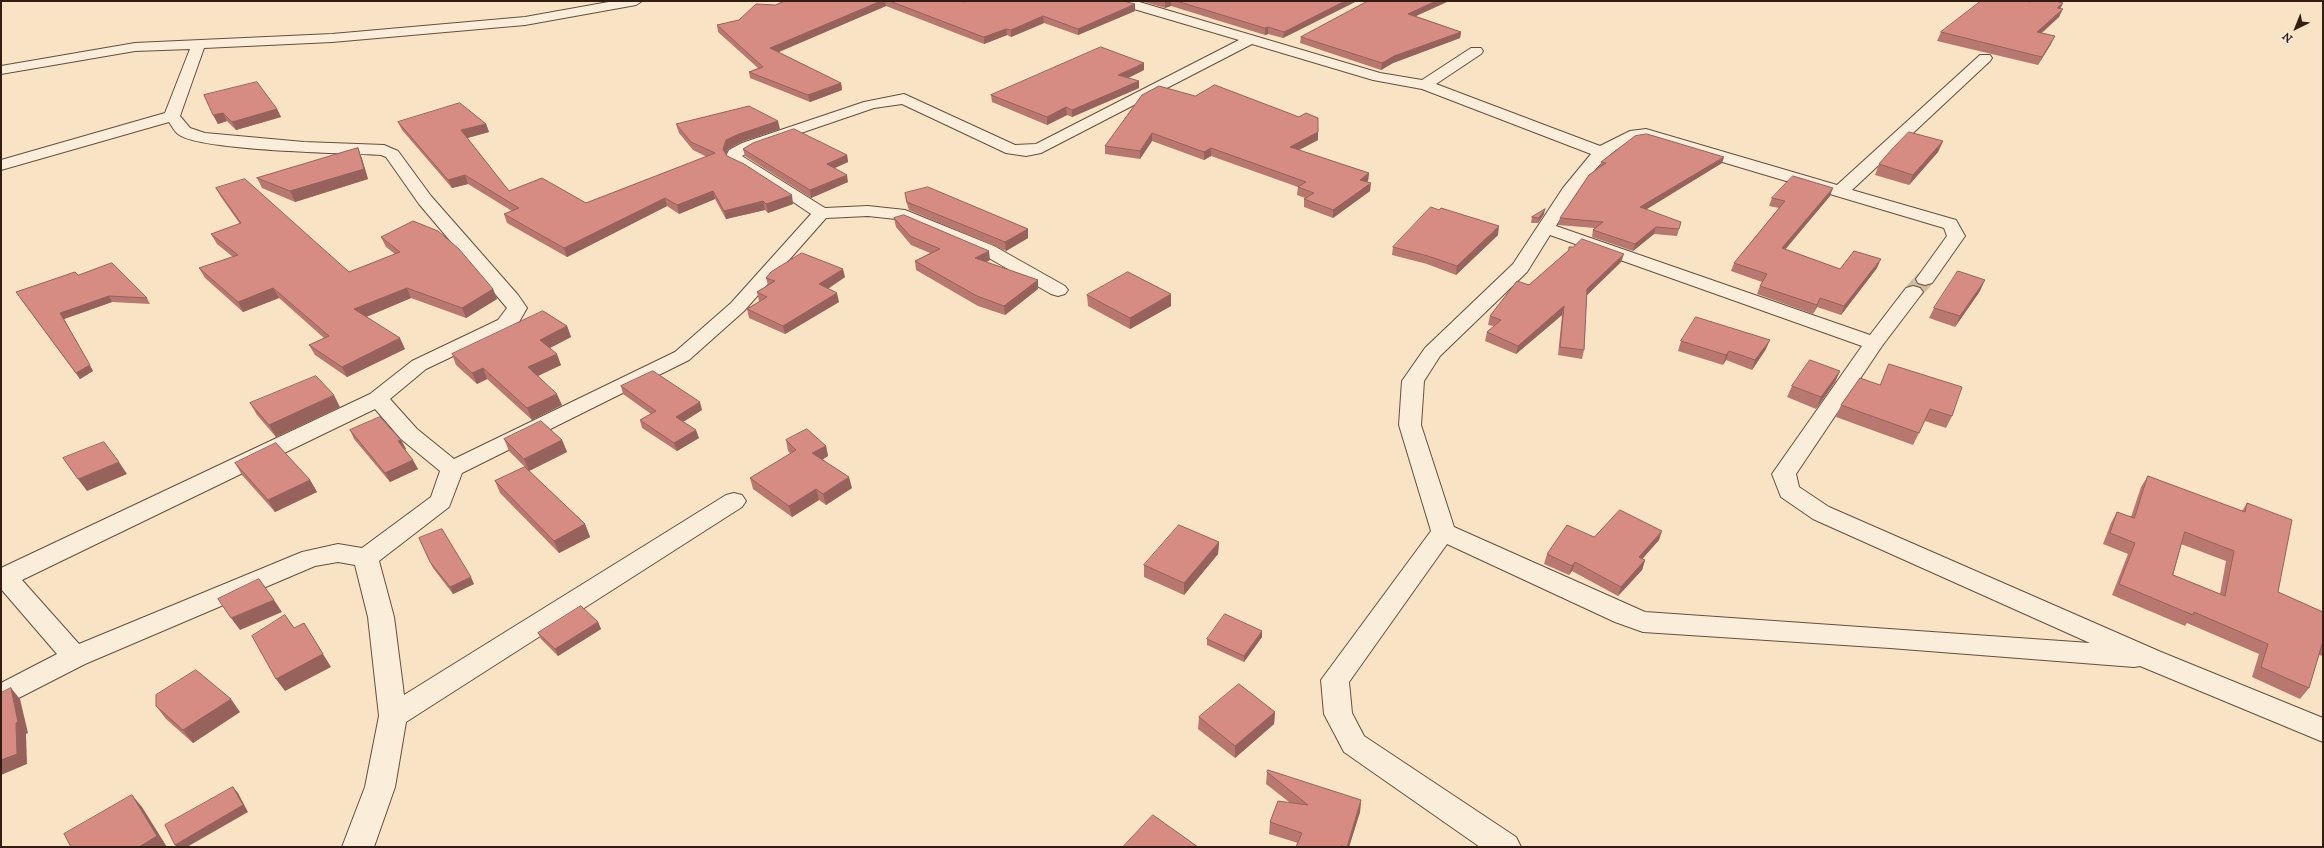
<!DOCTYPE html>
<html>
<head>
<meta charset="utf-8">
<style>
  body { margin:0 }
  #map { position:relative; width:2324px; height:848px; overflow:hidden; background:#f8e4c4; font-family:"IM FELL DW Pica",serif }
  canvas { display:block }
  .frame { position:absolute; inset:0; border:2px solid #331d12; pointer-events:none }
  .north { position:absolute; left:2276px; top:8px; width:40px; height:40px; -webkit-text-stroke:3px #faedd9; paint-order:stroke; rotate:223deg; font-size:11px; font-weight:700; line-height:16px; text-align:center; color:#331d12 }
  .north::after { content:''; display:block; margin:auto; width:14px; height:18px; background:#331d12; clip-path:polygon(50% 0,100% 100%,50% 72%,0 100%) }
</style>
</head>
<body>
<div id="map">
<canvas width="2324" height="848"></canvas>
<div class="frame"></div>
<div class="north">N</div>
</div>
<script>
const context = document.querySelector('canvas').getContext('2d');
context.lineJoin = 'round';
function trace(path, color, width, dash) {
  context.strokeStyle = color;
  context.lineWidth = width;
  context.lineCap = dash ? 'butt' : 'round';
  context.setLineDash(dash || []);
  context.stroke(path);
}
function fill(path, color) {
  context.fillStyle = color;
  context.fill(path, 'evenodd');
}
const streetTunnel = new Path2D(`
  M1913,292L1925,279`);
const street = new Path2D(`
  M614,1H642L636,5L525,25L332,42L204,48L180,116L190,128L205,133L304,142L384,145L398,151L431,196L518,295L527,308L519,322L512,328L426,369L390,399L417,429L454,459L675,352L731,303L811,214L747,171L730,163L726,156L729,150L742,143L864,102L904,94L1015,145L1036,144L1239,40L1117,4L1116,1H1136L1380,73L1422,80L1471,48H1481L1483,51L1481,54L1436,84L1600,146L1630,131L1646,129L1837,185L1980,55H1990L1992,58L1990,61L1852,190L1956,220L1965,236L1932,283L1925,285L1918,283L1916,279L1947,236L1944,228L1645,139C1608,139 1574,198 1556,226L1870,335L1906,288L1913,286L1920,288L1923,292L1882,346L1796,474L1799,487L1829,507L2161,652L2323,718V742L2140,666L2134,667L1890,648L1643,632L1615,622L1447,544L1349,682L1352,713L1364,736L1516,837L1521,847H1480L1344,752L1324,714L1321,680L1431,531L1399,425L1402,381L1425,348L1513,264L1563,188L1591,154L1422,89L1373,80L1252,44L1041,153L1026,156L1006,153L902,104L874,108L754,149L742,156L825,208L868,206L905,210L994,246L1065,286L1068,290L1065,294L1058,296L1051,294L982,254L896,219L868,216L826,218L744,311L689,360L462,473L449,507L379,561L394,617L404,695L726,495L734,493L742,495L746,501L742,507L406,722L395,787L374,847H342L365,787L379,716L368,617L355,565L338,562L315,566L85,664L1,707V683L57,654L1,589V568L370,394L412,361L498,320L507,308L419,204L386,157L381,155C347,153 198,151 178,134C174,131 172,126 169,122L1,170V160L165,113L190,49L135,51L1,74V66L135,43L332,34L525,17ZM1550,235L1862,346L1772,474L1781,497L1813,519L2090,643L1645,612L1454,527L1421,425L1424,381L1440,356L1527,272ZM375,409L401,439L440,471L431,497L362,548L338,544L302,552L79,644L22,580Z`);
const wall = new Path2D(`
  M785,1H960L964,2L1135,11L1078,35L1044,23L1011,37L1007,35L984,44L886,6L778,52L841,83L842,90L810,102L750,78L749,72L758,68L718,32L717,25L739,20Z
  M1141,1H1357L1283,38L1268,34L1265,35L1171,6L1165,8Z
  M1368,1H1449L1416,16L1461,32L1460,38L1393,63L1381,70L1300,43L1301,37Z
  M2030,2L2063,3L2060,9L2059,17L2042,33L2051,44L2038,65L1937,41L1941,32Z
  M1144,70L1128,78L1139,88L1072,117L1067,115L1047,125L992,102L991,95Z
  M204,95L277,109L281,117L236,130L227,121L218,124Z
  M1195,96L1318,140L1299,150L1369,173L1368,181L1367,182L1370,191L1333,218L1304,207V199L1305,198L1297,195L1298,187L1211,156L1204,160L1152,141L1140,159L1105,154V146Z
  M398,122L486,124L489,132L467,138L509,191L586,203L707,157L693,150L679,133L676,124L780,129L741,142L728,149L726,154L727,156L793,204L768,213L765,210L726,219L715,199L679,214L667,206L567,257L507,223L504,214L512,211L468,184L452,188L402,130Z
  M1943,141L1938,152L1909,185L1875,175L1879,164Z
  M358,148L362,159L368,179L295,202L262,188L257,178Z
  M743,149L847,155L848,162L835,168L848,182L811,198L745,156Z
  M1601,162L1722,163L1646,209L1679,229L1677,236L1654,234L1633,251L1592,237L1593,230L1595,228L1558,225L1560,218L1600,168Z
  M216,188L349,272L395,254L386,247L381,237L493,289L497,299L466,318L411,298L366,317L405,349L347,377L315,355L309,345L324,338L279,298L243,312L205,278L199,268L233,257L217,244L211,234L240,224L221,197Z
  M905,193L1028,229V238L1006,251L909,210L906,201Z
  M1830,196L1785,249L1840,269L1877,268L1841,315L1817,307L1813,314L1757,294L1760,286L1762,282L1731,271L1734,263L1779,208L1769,206L1772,198Z
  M1544,214L1538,223H1531L1532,217Z
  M894,218L990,260L986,262L1038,280V289L1005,315L978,306L916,270L915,261L930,253L911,245L896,227Z
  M1498,235L1456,275L1427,264L1392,255L1393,247Z
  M1569,247L1621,262L1587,295L1584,350L1582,359L1558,355L1562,315L1516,354L1485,341L1487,332L1494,326L1488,325L1490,316L1529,285L1568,251Z
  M78,275L147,298L150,304L112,302L64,319L93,371L80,379L20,298Z
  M845,277L828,289L839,302L785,334L749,318L747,309L760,301H759L757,292L768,285L766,278Z
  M1980,291L1955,327L1929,318L1934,308Z
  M1087,295L1171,306L1130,329L1088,306Z
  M567,326L571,337L550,348L561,365L538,376L562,405L532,420L487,379L477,384L456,365L452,354Z
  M1681,341L1766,349L1752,370L1726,360L1723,365L1678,351Z
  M1840,371L1835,382L1816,409L1787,397L1792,386Z
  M1860,378L1952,416L1946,428L1925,421L1913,445L1836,417L1841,405Z
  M621,386L702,410L683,422L699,438L677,451L642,428L640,420L651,414L623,394Z
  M250,403L340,407L276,437L257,415Z
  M350,430L401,440L406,449L405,450L418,469L390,482L354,439Z
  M504,439L562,440L567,452L529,471L585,524L590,537L559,553L500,493L495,481L525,467L509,451Z
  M786,440L826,446L828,456L823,459L852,488L826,505L819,500L792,517L753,489L750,478L791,454L788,451Z
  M235,463L310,480L317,492L275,512L242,475Z
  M2148,476L2242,511L2247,503L2278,592L2323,612V656L2319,655L2309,688L2300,699L2252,677L2259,654L2187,623L2185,626L2112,595L2128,554L2103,544L2111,523L2117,512L2131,517L2141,487ZM2181,544L2226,561L2220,594L2173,575Z
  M1594,537L1659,540L1642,559L1645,560L1642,570L1618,596L1572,571L1569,575L1544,564L1547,554Z
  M1219,542L1218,554L1184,595L1144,577V565Z
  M430,562L474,584L453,594L433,568Z
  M598,622L601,629L558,656L541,639L538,633Z
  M1262,637L1244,662L1207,645V639Z
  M156,706L240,712L193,743L166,719Z
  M1275,712L1274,724L1235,758L1198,729L1199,717Z
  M1267,772L1361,800L1360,812L1349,847H1296L1298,843L1269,834L1270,822L1289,802L1266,784Z`);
const shadedWall = new Path2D(`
  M881,1H885L886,6L772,55L770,48Z
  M1165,1H1171V6L1165,8Z
  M1345,1H1357L1283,38L1284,32Z
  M1436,1H1449L1407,20L1408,14Z
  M2063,3L2059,11L2057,8Z
  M1135,4V11L1078,35V29Z
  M2063,9L2059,17L2033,40L2037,32Z
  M1043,16L1044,23L1011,37V30Z
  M1268,27V34L1265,35V28Z
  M1006,29L1007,35L984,44V37Z
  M1461,32L1460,38L1393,63L1381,70L1382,63L1394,56Z
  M2055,36L2051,44L2038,65L2042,57Z
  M1144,63V70L1118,83V75Z
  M1139,81V88L1072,117V110Z
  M841,83L842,90L810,102L808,95Z
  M1066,107L1067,115L1047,125V117Z
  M277,109L281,117L236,130L232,122Z
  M223,113L227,121L218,124L213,115Z
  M778,121L780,129L741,142L728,149L725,157L723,149L726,140L739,134Z
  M486,124L489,132L464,139L461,130Z
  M1318,132V140L1289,155L1290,147Z
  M1152,133V141L1140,159V151Z
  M1943,141L1938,152L1909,185L1913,175Z
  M358,148L362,159L368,179L295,202L290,191Z
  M1211,148V156L1204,160V152Z
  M847,155L848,162L828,171L827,164Z
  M1724,157L1722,163L1639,214L1640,207Z
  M1369,173L1368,181L1359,188L1360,180Z
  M465,175L468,184L452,188L448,180Z
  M847,175L848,182L811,198L810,190Z
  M1371,183L1370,191L1333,218V210Z
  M1833,188L1830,196L1779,257L1782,248Z
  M713,191L715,199L679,214L677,205Z
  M792,195L793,204L768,213L766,204Z
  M665,198L667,206L567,257L564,248Z
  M763,201L765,210L726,219L724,211Z
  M1545,209L1544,214L1538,223L1539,218Z
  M1499,226L1498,235L1456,275L1457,266Z
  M1656,227L1654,234L1633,251L1635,244Z
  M1028,229V238L1006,251L1005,242Z
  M989,251L990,260L976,267L975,258Z
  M1624,254L1621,262L1585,297L1587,289Z
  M1881,259L1877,268L1841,315L1844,306Z
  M843,269L845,277L821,293L819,284Z
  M1038,280V289L1005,315L1004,306Z
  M1985,280L1980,291L1955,327L1960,316Z
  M273,288L279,298L243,312L238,302Z
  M407,288L411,298L359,320L354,309Z
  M493,289L497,299L466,318L462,308Z
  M837,293L839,302L785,334L783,326Z
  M1171,294V306L1130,329V318Z
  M109,296L112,302L64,319L93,371L80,379L76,373L60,313Z
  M1820,298L1817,307L1813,314L1817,305Z
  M1564,306L1562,315L1516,354L1518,346Z
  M567,326L571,337L544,351L540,340Z
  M400,338L405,349L347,377L342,367Z
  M1770,340L1766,349L1752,370L1755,360Z
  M1729,351L1726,360L1723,365L1726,355Z
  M557,354L561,365L533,378L528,367Z
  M483,368L487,379L477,384L472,373Z
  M1840,371L1835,382L1816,409L1821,397Z
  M557,394L562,405L532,420L527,408Z
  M334,395L340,407L276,437L269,425Z
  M700,402L702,410L678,425L676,417Z
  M696,430L699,438L677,451L674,443Z
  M401,440L406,449L402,451L398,441Z
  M562,440L567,452L529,471L524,459Z
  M826,446L828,456L815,464L812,453Z
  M413,460L418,469L390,482L385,473Z
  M119,462L127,474L87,491L78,479Z
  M849,477L852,488L826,505L823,494Z
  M310,480L317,492L275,512L268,500Z
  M816,489L819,500L792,517L789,506Z
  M585,524L590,537L559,553L554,541Z
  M1662,531L1659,540L1636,566L1639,557Z
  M1219,542L1218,554L1184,595V583Z
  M1645,560L1642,570L1618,596L1621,587Z
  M1575,562L1572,571L1569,575L1572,566Z
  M471,577L474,584L453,594L450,587Z
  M274,600L282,612L240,630L231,618Z
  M598,622L601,629L558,656L555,649Z
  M304,623L331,667L285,691L276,679Z
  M1262,631V637L1244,662V656Z
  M11,688L20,699L28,733L26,734L27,764L1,775V760Z
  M231,699L240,712L193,743L183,730Z
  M1275,712L1274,724L1235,758V746Z
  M233,787L238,793L248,812L187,847H177L175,845Z
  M132,795L142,807L167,847H139Z
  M1361,800L1360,812L1349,847H1347Z`);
const building = new Path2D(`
  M785,1H881L770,48L841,83L808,95L749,72L763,67L717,25L739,20L756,4L775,5Z
  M890,1H960L964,2L966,1H1123L1135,4L1078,29L1043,16L1011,30L1006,29L984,37Z
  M1177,1H1345L1284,32L1268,27L1265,28Z
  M1368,1H1436L1408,14L1461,32L1394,56L1382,63L1301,37Z
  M1981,1H2026L2030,2L2031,1H2055L2063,3L2057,8L2063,9L2037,32L2055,36L2042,57L1941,32Z
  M1101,47L1144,63L1118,75L1139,81L1072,110L1066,107L1047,117L991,95Z
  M257,82L277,109L232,122L223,113L213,115L204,95Z
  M1215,85L1299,117L1306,113L1318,118V132L1290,147L1369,173L1360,180L1371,183L1333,210L1304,199L1314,193L1298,187L1306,182L1211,148L1204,152L1152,133L1140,151L1105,146L1142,95L1159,86L1195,96Z
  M460,103L486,124L461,130L509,191L542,178L586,203L715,153L691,142L676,124L749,106L778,121L739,134L726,140L723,149L727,156L744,164L792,195L766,204L763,201L724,211L713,191L677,205L665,198L564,248L504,214L519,208L465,175L448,180L398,122Z
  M794,129L847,155L827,164L847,175L810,190L743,149L753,143Z
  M1909,132L1943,141L1913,175L1879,164L1893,148Z
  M1647,134L1724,157L1640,207L1681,222L1679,229L1656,227L1635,244L1593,230L1603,222L1560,218L1589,175L1606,163L1601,162L1635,136Z
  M358,148L364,169L290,191L257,178Z
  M1793,176L1833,188L1782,248L1840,269L1854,251L1881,259L1844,306L1820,298L1817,305L1760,286L1767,274L1734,263L1785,201L1772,198Z
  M245,179L349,272L400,252L381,237L413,221L438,231L459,249L493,289L462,308L407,288L354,309L400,338L342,367L309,345L329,336L273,288L238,302L199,268L238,255L211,234L241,223L216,188Z
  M928,187L1028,229L1005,242L907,202L905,193Z
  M1431,207L1439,210L1441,208L1499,226L1457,266L1428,256L1393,247Z
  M1545,209L1539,218L1532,217Z
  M904,215L989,251L975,258L1038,280L1004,306L977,296L915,261L940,249L910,236L894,218Z
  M1582,239L1624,254L1587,289L1584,350L1560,347L1564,306L1518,346L1487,332L1501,320L1490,316L1517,281L1529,285L1569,250V247H1573Z
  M802,253L843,269L819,284L837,293L783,326L747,309L767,297L757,292L775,281L766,278L771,272Z
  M112,263L147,298L109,296L60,313L90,365L76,373L16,292L75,272L78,275Z
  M1958,271L1985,280L1960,316L1934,308Z
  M1128,272L1171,294L1130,318L1087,295Z
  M543,311L567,326L540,340L557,354L528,367L557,394L527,408L483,368L472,373L452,354Z
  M1696,317L1770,340L1755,360L1729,351L1726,355L1681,341Z
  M1810,360L1840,371L1821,397L1792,386Z
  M1889,364L1962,387L1952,416L1930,409L1919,433L1841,405L1860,378L1880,385Z
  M653,371L700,402L676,417L696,430L674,443L640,420L656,411L621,386Z
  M316,376L334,395L269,425L250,403Z
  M380,417L401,440L398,441L413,460L385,473L350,430Z
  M541,421L562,440L524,459L504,439Z
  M807,429L826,446L812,453L849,477L823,494L816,489L789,506L750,478L796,450L786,440Z
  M104,442L119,462L78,479L63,458Z
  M276,443L310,480L268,500L235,463Z
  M525,467L585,524L554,541L495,481Z
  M2148,476L2245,512L2247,503L2292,520L2278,592L2323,612V641L2309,688L2261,667L2268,644L2194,612L2193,615L2119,584L2135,543L2110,533L2117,512L2134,518ZM2185,532L2234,551L2225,596L2173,575Z
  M1620,510L1662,531L1639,557L1645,560L1621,587L1575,562L1572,566L1547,554L1567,525L1594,537Z
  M1179,525L1219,542L1184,583L1144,565Z
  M442,529L471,577L450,587L430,562L419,538Z
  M259,579L274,600L231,618L218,599Z
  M581,606L598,622L555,649L538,633Z
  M1225,614L1262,631L1244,656L1207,639Z
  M285,615L294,628L304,623L323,654L276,679L252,636Z
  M196,670L231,699L183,730L156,706V695Z
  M1239,684L1275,712L1235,746L1199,717Z
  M11,688L18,722L16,723L17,754L1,760V693Z
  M1268,770L1361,800L1347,847L1341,846V847H1296L1302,833L1270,822L1278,801L1308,805L1267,772Z
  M233,787L243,805L175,845L165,825Z
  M132,795L157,836L139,847H71L64,834Z
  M1153,815L1198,847H1123Z`);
trace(streetTunnel, '#d1bca0', 18, [18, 9]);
trace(street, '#644f3e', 2);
fill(street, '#faedd9');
fill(wall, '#b87870');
fill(shadedWall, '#96625b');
fill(building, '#d68c82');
trace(building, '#96625b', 1);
</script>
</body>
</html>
